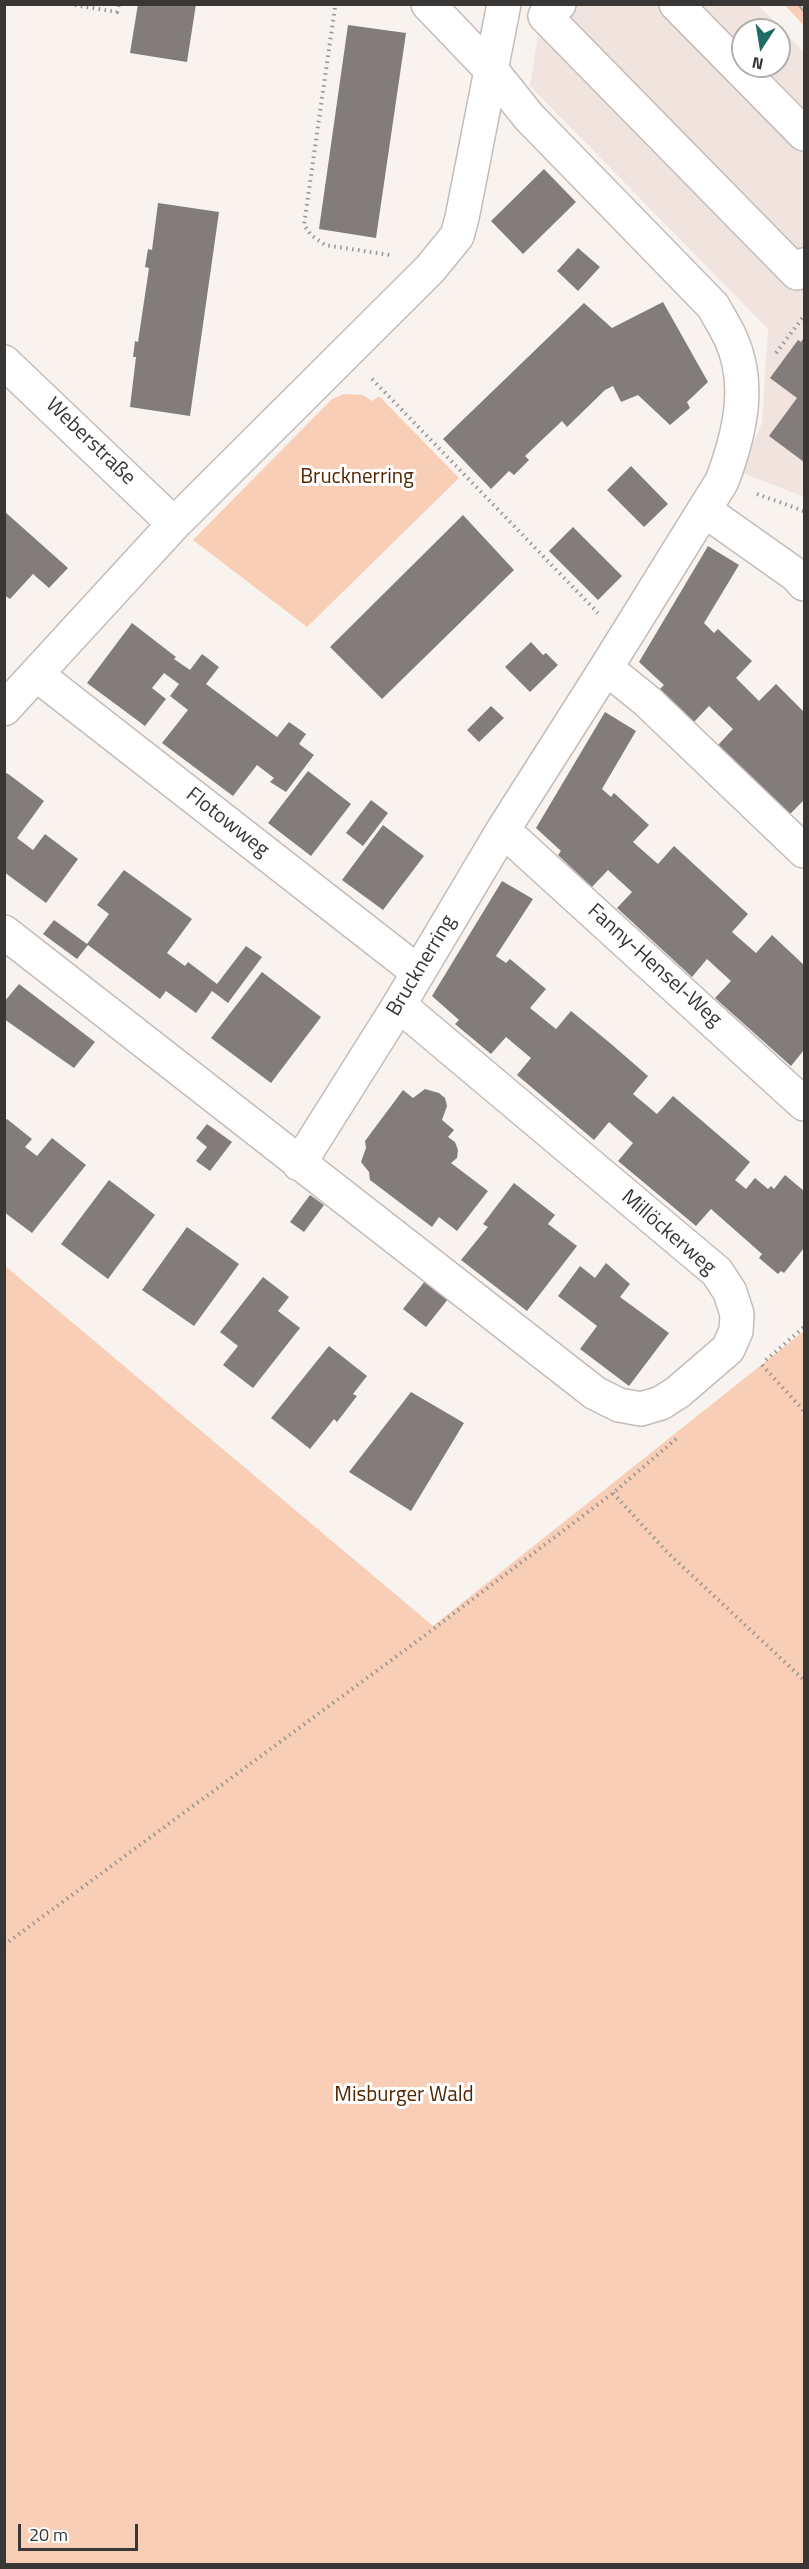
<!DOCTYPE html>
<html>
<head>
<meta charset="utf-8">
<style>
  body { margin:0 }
  #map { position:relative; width:809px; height:2569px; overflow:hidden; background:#f8f3ef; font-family:"Titillium Web",sans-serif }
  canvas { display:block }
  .frame { position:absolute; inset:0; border:6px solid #393736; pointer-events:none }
  .north { position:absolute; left:731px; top:18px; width:60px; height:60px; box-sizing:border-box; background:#fff; border:2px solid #b0afaf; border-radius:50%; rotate:192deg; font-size:16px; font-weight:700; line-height:24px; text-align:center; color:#393736 }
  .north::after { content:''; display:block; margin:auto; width:21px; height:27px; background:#1f6b67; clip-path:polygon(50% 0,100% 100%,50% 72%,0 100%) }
  .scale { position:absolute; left:18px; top:2524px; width:120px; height:27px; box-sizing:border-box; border:3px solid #393736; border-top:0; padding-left:8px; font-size:18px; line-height:21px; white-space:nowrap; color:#393736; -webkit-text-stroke:4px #fff; paint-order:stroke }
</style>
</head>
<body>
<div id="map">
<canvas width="809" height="2569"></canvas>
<div class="frame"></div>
<div class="north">N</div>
<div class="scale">20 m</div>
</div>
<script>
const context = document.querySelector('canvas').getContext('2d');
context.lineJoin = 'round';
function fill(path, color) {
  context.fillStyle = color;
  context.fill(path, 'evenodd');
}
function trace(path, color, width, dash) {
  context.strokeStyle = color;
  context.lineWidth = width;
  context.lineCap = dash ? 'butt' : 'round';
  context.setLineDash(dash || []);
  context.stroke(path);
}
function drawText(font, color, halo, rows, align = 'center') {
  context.font = font + ' "Titillium Web",sans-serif';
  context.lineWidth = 6;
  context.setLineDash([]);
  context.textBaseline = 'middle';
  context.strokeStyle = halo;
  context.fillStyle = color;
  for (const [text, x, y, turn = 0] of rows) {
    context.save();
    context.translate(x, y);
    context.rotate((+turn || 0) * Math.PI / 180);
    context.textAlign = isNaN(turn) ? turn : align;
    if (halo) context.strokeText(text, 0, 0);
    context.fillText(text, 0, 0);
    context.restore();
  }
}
const built = new Path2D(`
  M543,5H758L804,52V497L740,472L762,423L768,329L530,86ZM743,30H779V66H743Z`);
const green = new Path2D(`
  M785,5H804V26Z
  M344,394L363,395L372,401L379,396L459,478L307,627L193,540L332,399Z
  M4,1265L433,1626L804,1331V2564H5Z`);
const building = new Path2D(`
  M138,4H196L187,62L130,53Z
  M348,25L406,33L376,238L319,229Z
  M544,169L576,202L523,254L491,221Z
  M158,203L219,212L190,416L130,407L136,357H133L135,341L138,342L149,268L145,267L148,249L152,250Z
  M578,248L600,267L578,291L557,271Z
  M663,302L708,382L687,402L690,408L670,425L638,395L621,402L613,386L605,390L567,427L562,421L525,456L529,460L514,475L509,471L491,489L443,439L584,303L612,328Z
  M804,337V462L769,436L797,398L770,378L798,340L801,342Z
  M631,466L668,504L644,527L607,490Z
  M4,511L68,568L49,588L33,574L10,599L4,595Z
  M463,515L514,570L382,699L330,647Z
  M573,527L622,576L598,600L549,551Z
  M708,546L739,565L704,623L714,633L718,629L752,661L736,678L759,701L776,684L804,712V800L790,814L718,745L733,729L709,706L694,722L660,689L664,685L639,662Z
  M132,623L176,657L174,659L190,670L202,654L219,667L206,684L277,737L289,722L306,734L299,744L314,755L286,792L270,782L274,778L257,765L233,796L162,743L188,710L170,696L179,684L164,673L152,688L166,699L145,726L87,683Z
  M531,642L543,655L546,653L558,665L530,692L505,667Z
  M491,706L504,718L479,742L467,730Z
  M605,712L636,731L602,789L611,797L614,793L649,825L633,842L658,864L674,846L748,914L732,932L756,953L772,935L804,965V1050L791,1066L715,998L731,981L707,959L692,977L617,908L632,892L608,870L592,887L558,855L561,851L536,828Z
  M308,771L351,804L311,856L268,823Z
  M7,773L44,801L17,838L33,850L45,834L78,859L46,903L4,872V776Z
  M371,800L388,813L363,846L346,833Z
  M383,825L424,856L383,910L342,880Z
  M124,870L192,919L167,953L185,966L188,962L217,984L246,946L262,957L228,1003L212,991L196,1013L166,991L160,999L88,945L77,959L43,934L54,920L87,944L109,914L97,905Z
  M502,881L533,899L496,956L506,963L510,959L546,989L530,1008L556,1029L571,1011L610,1043L648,1076L633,1094L657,1114L673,1096L750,1162L735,1180L746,1189L755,1178L768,1189L771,1186L774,1189L785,1175L804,1191V1248L784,1273L781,1271L778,1274L759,1258L762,1254L711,1209L696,1226L618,1161L633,1143L609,1122L594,1140L517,1075L531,1058L506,1037L491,1054L455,1024L459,1020L432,996Z
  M262,972L321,1017L271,1083L211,1038Z
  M19,984L95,1042L74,1068L4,1019V1002Z
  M425,1089L439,1093L445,1098L447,1106L442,1120L454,1130L448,1137L455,1142L458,1150L457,1158L451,1163L488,1191L457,1231L439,1217L432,1227L370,1180L369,1172L361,1162L366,1148L365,1141L403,1090L413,1098Z
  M7,1119L32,1139L25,1147L37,1156L52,1138L86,1165L32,1233L4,1212V1122Z
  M207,1124L232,1142L210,1171L196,1161L207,1147L196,1138Z
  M109,1180L155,1215L108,1279L61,1244Z
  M514,1183L555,1215L548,1224L577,1246L527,1311L461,1260L488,1227L483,1224Z
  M310,1195L324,1205L304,1232L290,1222Z
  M187,1227L239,1264L194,1326L142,1290Z
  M606,1263L630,1284L620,1297L669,1333L629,1386L580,1349L597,1326L558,1296L580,1266L595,1278Z
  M263,1277L289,1297L278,1311L300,1328L253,1388L223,1365L238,1346L220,1332Z
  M425,1281L448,1299L426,1327L403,1309Z
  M329,1346L367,1376L353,1394L357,1396L337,1422L334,1419L310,1449L271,1418Z
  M411,1392L464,1423L411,1511L349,1472Z`);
const path = new Path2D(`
  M69,4L117,12L119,4
  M339,4L335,7L304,225L311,235L325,245L390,255
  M776,353L804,316
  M372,379L598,613
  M757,494L804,511
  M766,1360L804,1327
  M762,1365L804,1411
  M613,1493L667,1552L804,1680
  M4,1945L420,1639L613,1493L677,1438`);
const minor = new Path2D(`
  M559,4L545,16L797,273L804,265
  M676,4L804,134
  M4,362L174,524
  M704,510L796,575L804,584
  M606,668L647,701L804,851
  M36,674L418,972
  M4,709L174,524L430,269L457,236L462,218L504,4
  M503,830L804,1104
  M4,932L595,1393L619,1405L641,1409L661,1403L678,1392L728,1349L736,1331L737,1314L730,1292L717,1272L399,1005
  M299,1164L399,1005L503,830L606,668L722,481C739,436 752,385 731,339C726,328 719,317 713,306L529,117L493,72L428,4`);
const tram = new Path2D(`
  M798,4L804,12`);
const streetNames = [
  ["Weberstraße",90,442,44],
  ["Flotowweg",227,823,38],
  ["Brucknerring",422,966,-59],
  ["Fanny-Hensel-Weg",654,966,42],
  ["Millöckerweg",668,1233,41]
];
const parkNames = [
  ["Brucknerring",357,478],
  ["Misburger Wald",404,2096]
];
fill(built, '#f1e4de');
fill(green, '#f8ceb6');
fill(building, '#827d7a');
trace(minor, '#c2bdba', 36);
trace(path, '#979491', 4, [1.5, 4.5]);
trace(minor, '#fff', 33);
trace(tram, '#9b9795', 1.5);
drawText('21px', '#393736', '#fff', streetNames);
drawText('21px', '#542501', '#fff', parkNames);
</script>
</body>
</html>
